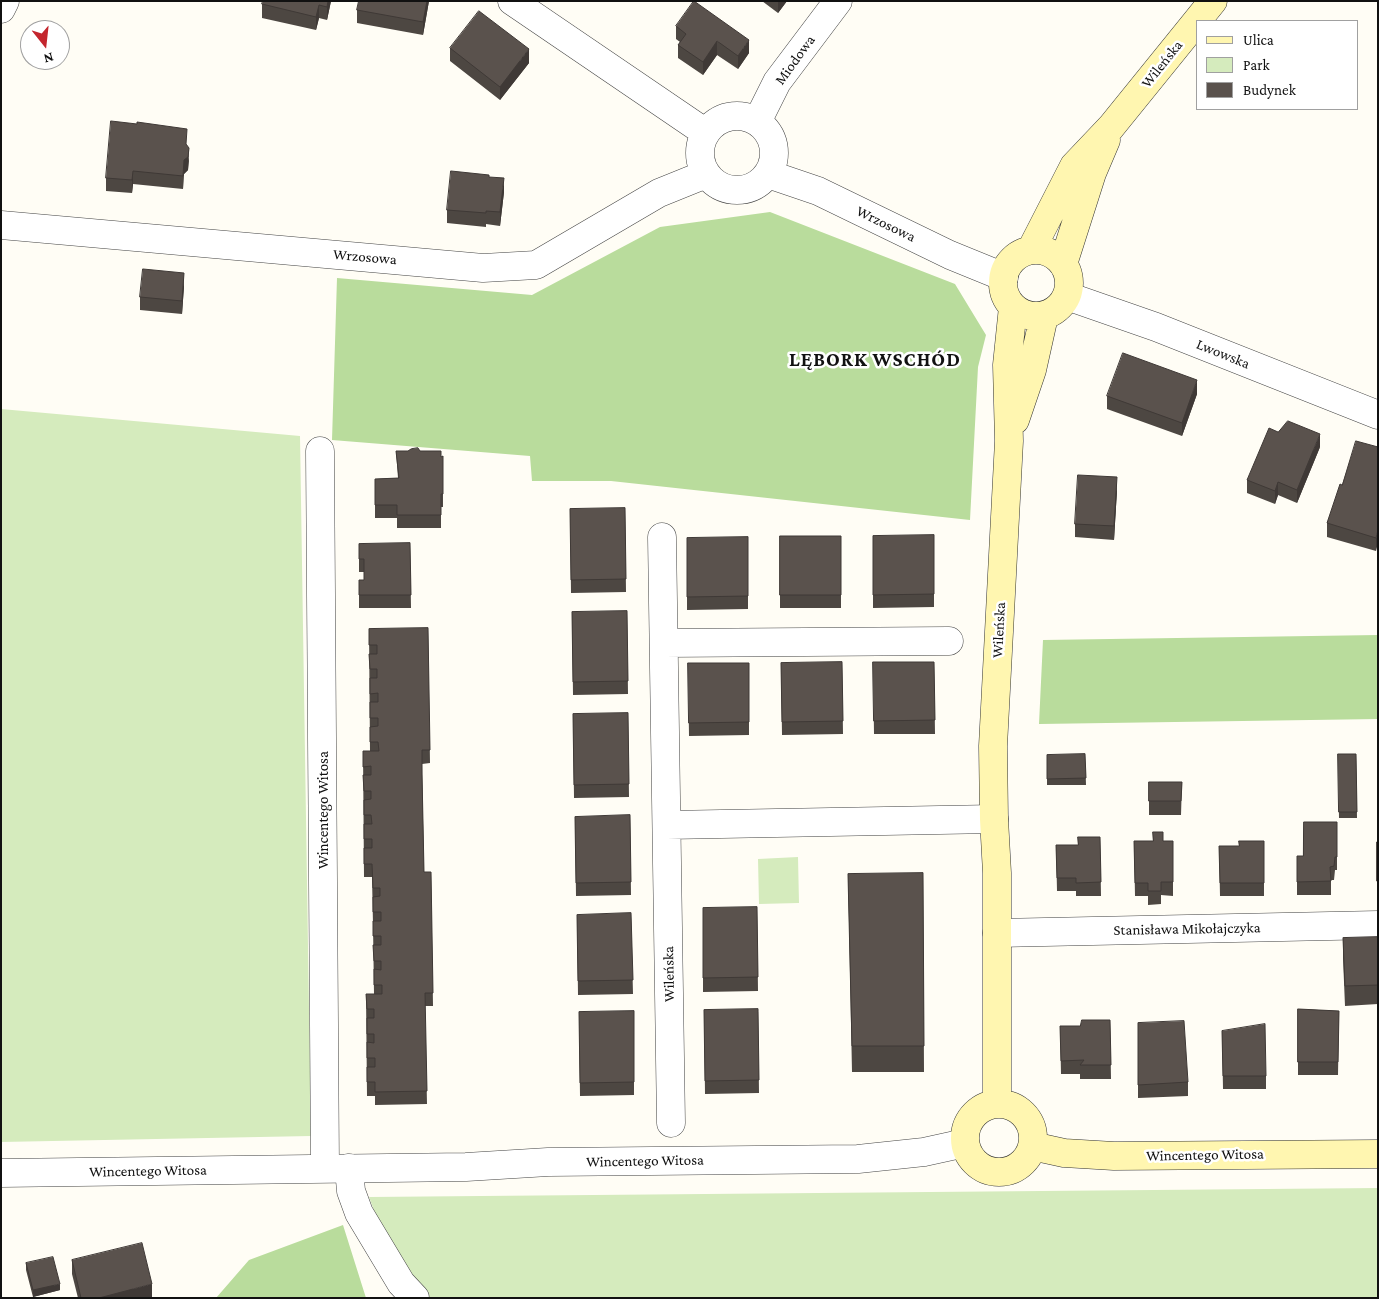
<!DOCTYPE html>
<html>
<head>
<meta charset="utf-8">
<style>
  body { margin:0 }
  #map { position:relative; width:1379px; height:1299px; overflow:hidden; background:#fffdf5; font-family:"Crimson Pro",serif }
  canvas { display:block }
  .frame { position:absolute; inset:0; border:2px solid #111; pointer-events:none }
  .legend { position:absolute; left:1196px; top:20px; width:162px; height:90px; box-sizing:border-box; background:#fff; border:1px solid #a0a0a0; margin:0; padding:6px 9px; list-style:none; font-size:15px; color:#111 }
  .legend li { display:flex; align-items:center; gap:10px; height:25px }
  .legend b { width:25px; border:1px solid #a0a0a0 }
  .north { position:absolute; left:20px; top:20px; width:50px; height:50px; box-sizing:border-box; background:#fff; border:1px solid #a0a0a0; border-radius:50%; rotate:164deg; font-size:14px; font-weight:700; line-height:20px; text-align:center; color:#111 }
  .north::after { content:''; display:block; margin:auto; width:18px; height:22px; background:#c4262e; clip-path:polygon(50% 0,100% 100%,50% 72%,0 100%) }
</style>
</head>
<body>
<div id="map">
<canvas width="1379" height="1299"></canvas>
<div class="frame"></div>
<ul class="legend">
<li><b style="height:6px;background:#fff6b0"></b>Ulica</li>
<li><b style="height:14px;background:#d5ebbd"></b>Park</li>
<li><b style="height:14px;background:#5a524d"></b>Budynek</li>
</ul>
<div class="north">N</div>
</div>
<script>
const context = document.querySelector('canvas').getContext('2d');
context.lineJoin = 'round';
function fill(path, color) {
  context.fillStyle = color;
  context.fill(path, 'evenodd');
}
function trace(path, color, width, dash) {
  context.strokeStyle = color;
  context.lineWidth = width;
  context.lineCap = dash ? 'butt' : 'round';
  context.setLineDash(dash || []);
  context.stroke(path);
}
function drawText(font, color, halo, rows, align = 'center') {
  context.font = font + ' "Crimson Pro",serif';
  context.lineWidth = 5;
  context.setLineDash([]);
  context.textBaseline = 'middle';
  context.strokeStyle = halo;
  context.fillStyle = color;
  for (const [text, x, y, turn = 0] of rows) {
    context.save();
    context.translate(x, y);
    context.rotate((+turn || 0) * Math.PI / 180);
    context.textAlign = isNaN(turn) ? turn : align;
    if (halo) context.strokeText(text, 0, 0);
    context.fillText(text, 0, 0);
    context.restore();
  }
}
const green = new Path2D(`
  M1,409L300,436L311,1136L1,1142Z
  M798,857L799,903L759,904L758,859Z
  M1378,1188V1298H415L401,1283L369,1197Z`);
const forest = new Path2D(`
  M770,212L955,284L986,335L978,367L970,520L611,481H532L530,456L332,440L337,278L532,295L660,227Z
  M1378,635V719L1039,724L1043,640Z
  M343,1225L366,1298H216L249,1260Z`);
const minor = new Path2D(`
  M512,1L706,133
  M1,9L5,1
  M700 153a37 37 0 1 1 74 0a37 37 0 1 1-74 0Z
  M757,122L777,82L838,1
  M768,174L818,191L950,255L1004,277
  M1,225L483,268L536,265L659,193L706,174
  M1067,296L1156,327L1378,415
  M320,451L325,1168
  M662,537L671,1123
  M664,643L949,641
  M667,825L994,819
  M997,933L1378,925
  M349,1168L351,1191L359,1213L401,1283L415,1298`);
const tertiary = new Path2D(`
  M1,1173L466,1167L548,1162L858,1159L924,1152L965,1143`);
const secondary = new Path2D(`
  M1003 283a33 33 0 1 1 66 0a33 33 0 1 1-66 0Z
  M1031,250L1074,166L1111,127L1213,1
  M1063,264L1092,173L1106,140
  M1015,420L1032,370L1044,316
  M965 1138a34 34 0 1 1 68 0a34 34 0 1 1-68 0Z
  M997,1104V873L994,819L993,746L1009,441L1007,365L1013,307
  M1032,1146L1064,1153L1114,1156L1378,1154`);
const wall = new Path2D(`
  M331,1L327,20L319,18L316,30L262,18V4Z
  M359,1H429L423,35L357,23V10Z
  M762,1H787L778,13Z
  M676,26L749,53L738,69L717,55L703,75L678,58V45L680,42L676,39Z
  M450,48L529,63L500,100L450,61Z
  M187,145L189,161L188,170L184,174L183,189L133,184L132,193L106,191V178Z
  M489,177L504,192L500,226L486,224V227L447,223V210Z
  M184,286L182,314L140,310V297Z
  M1197,394L1182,436L1107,409V396Z
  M1320,447L1297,503L1278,495L1275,504L1247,493V480Z
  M1378,447L1376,551L1327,537V523L1342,485Z
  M396,451H420L441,457L443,456V507H441V528H397V518H375V479L398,478Z
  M1117,490L1114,540L1075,537V524Z
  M625,508L626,592L571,593L570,509Z
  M934,535V607L873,608V536Z
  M780,536H841V608H780Z
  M748,537V609L687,610V538Z
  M410,543L411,608H359V580H364V572H359V544Z
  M627,611L628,694L573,695L572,612Z
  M428,628L430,763L422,764L424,872H431L433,1006H425L427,1104L375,1105V1096H367L366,994H374L373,925L372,877H364L363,751H370L369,629Z
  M842,662L843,734L782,735L781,663Z
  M873,662H934L935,734H874Z
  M688,663H749V735L689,736Z
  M628,713L629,797L574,798L573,714Z
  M1085,754L1086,785H1047V755Z
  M1338,754H1356L1357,818H1339Z
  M1149,782H1182L1181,815H1149Z
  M630,815L631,895L576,896L575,817Z
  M1337,822V870H1335L1334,880H1331V895H1297V856H1303Z
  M1100,837L1101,896H1076V891H1057L1056,845H1078Z
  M1134,841H1173V896L1161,895V904L1148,905V896H1135Z
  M1264,841V896H1220L1219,846H1239Z
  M1378,842V894H1377V855Z
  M923,873L924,1072H852L848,874Z
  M757,907L758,991L703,992V908Z
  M631,913L633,994L578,995L577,915Z
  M1378,937V1004L1345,1006L1343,958V938Z
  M758,1009L759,1093L705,1094L704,1010Z
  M1298,1009L1339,1011L1338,1075H1298Z
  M634,1011V1095L580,1096L579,1012Z
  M1110,1020L1111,1079H1080V1074H1061L1060,1026H1080Z
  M1138,1023L1188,1082V1096L1138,1098Z
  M1222,1031L1266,1076V1089H1223Z
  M72,1260L152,1298H78L72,1274Z
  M26,1263L60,1290L33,1297L26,1270Z`);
const shadedWall = new Path2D(`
  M328,1H331L327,20V7Z
  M427,1H429L423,35V22Z
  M778,1H787L778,13Z
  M319,5V18L316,30V17Z
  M749,40V53L738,69V56Z
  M717,41V55L703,75V62Z
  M529,49V63L500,100V87Z
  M189,148L188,170L184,174L183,189L184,160Z
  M133,171V184L132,193V180Z
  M504,178V192L500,226V212Z
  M184,273V286L182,314V301Z
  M1197,380V394L1182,436V423Z
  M1320,434V447L1297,503V490Z
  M1117,477V490L1114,540V526Z
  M1278,482V495L1275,504V491Z
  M1378,530V543L1376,551V538Z
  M60,1284V1290L33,1297V1290Z
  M152,1284V1298H99Z`);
const building = new Path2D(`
  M263,1H328L327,7L319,5L316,17L262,4Z
  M359,1H427L423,22L357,10Z
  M694,1L749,40L738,56L717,41L703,62L678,45L686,34L676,26Z
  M479,11L529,49L500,87L450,48Z
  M111,121L137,124V122L187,129L186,144L189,148L188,157L184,160L183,176L133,171L132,180L106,178Z
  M451,171L489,175V177L504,178L500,212L486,211V213L447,210Z
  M143,269L184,273L182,301L140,297Z
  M1123,353L1197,380L1182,423L1107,396Z
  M1288,421L1320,434L1297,490L1278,482L1275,491L1247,480L1269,428L1278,432Z
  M1356,441L1378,447V530L1376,538L1327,523L1340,484L1342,485Z
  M418,448L420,451H441V457L443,456V494H441V515H397V505H375V479L399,478L396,451H408L411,449Z
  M1078,475L1117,477L1114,526L1075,524Z
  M625,508L626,579L571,580L570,509Z
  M934,535V594L873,595V536Z
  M780,536H841V595H780Z
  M748,537V596L687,597V538Z
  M410,543L411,595H359V580H364V559H359V544Z
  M627,611L628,681L573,682L572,612Z
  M428,628L430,750H422V774L424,872H431L433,993H425L427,1091L375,1092V1082H367V1067H375V1058H367V1042L374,1043V1034H367V1018H374V1009H367L366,994H382V985H374V969L381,970V961H374L373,945H381V936H373V921H381V912H373V897L380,896V888H373L372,864H364V848H372V839H364V824H372L371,815H364V800L371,799V791H364L363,775H371V766L363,767V751H379L378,742H370V727L378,726V718H370V702H378V693L370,694V678H377V669H370L369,654H377V645H369V629Z
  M842,662L843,721L782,722L781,663Z
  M873,662H934L935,720L874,721Z
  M688,663H749V722L689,723Z
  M628,713L629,784L574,785L573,714Z
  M1085,754L1086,778L1047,779V755Z
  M1338,754H1356L1357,812H1339Z
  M1149,782H1182L1181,801H1149Z
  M630,815L631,882L576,883L575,817Z
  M1304,822H1337V857H1335L1334,866L1330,867L1331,881L1297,882V856H1303Z
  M1153,832H1163V841H1173V882H1161V891H1148V883H1135L1134,841H1153Z
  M1078,837H1100L1101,882L1076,883V878H1057L1056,845H1078Z
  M1239,841H1264V883H1220L1219,846H1239Z
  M1377,842H1378V881H1377Z
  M923,873L924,1046H852L848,874Z
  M757,907L758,977L703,978V908Z
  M631,913L633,980L578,981L577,915Z
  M1378,937V985L1345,986L1343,938Z
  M758,1009L759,1080L705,1081L704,1010Z
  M1298,1009L1339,1011L1338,1062H1298Z
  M634,1011V1082L580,1083L579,1012Z
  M1082,1020H1110L1111,1065H1080L1084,1060L1061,1061L1060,1026H1080Z
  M1184,1021L1188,1082L1138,1085V1023Z
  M1265,1024L1266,1076H1223L1222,1031Z
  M142,1243L152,1284L99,1298H81L72,1260Z
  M53,1257L60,1284L33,1290L26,1263Z`);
const streetNames = [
  ["Miodowa",795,60,-54],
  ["Wileńska",1162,64,-51],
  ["Wrzosowa",886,224,26],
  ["Wrzosowa",365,257,5],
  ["Lwowska",1223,354,22],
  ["Wileńska",999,630,-87],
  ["Wincentego Witosa",323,810,-90],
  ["Stanisława Mikołajczyka",1187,929,-1],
  ["Wileńska",669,974,-91],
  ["Wincentego Witosa",1205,1155,-1],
  ["Wincentego Witosa",645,1161,-1],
  ["Wincentego Witosa",148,1171,-1]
];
const districtNames = [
  ["LĘBORK WSCHÓD",875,360]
];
fill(green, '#d5ebbd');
fill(forest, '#b9dc9c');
trace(minor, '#444', 29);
trace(tertiary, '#444', 29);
trace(secondary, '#333', 29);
trace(minor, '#fff', 28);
trace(tertiary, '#fff', 28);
trace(secondary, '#fff6b0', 28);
fill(wall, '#4d4742');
fill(shadedWall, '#3f3936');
fill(building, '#5a524d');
trace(building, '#3f3936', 1);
drawText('15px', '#111', '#fff', streetNames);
context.letterSpacing = '1px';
drawText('bold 20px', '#111', '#fff', districtNames);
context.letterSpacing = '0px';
</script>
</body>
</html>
